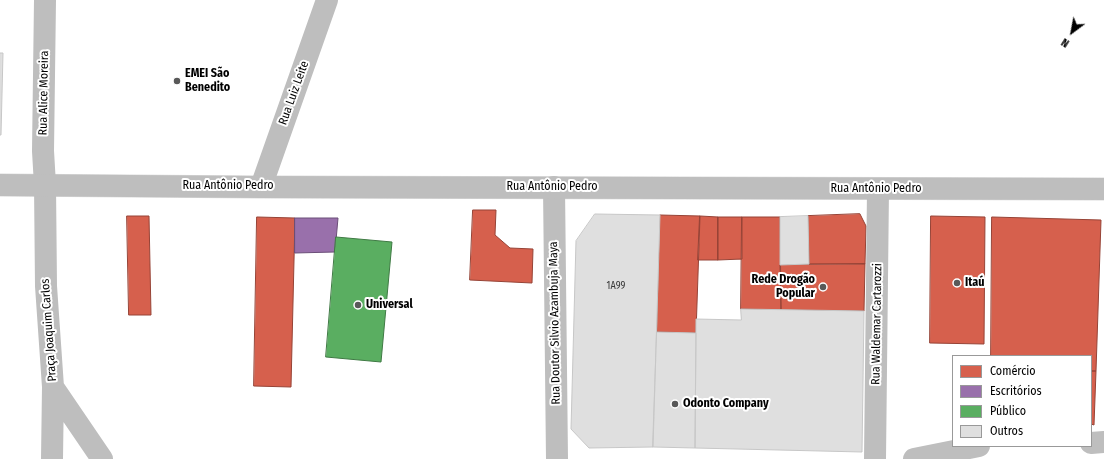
<!DOCTYPE html>
<html>
<head>
<meta charset="utf-8">
<style>
  body { margin:0 }
  #map { position:relative; width:1104px; height:459px; overflow:hidden; background:#fff; font-family:"Fira Sans Condensed",sans-serif }
  canvas { display:block }
  .legend { position:absolute; left:952px; top:355px; width:140px; height:92px; box-sizing:border-box; background:#fff; border:1px solid #999; margin:0; padding:5px 7px; list-style:none; font-size:12px; color:#000 }
  .legend li { display:flex; align-items:center; gap:8px; height:20px }
  .legend b { width:20px; border:1px solid #999 }
  .north { position:absolute; left:1052px; top:12px; width:40px; height:40px; -webkit-text-stroke:3px #fff; paint-order:stroke; rotate:212deg; font-size:11px; font-weight:700; line-height:16px; text-align:center; color:#000 }
  .north::after { content:''; display:block; margin:auto; width:14px; height:18px; background:#000; clip-path:polygon(50% 0,100% 100%,50% 72%,0 100%) }
</style>
</head>
<body>
<div id="map">
<canvas width="1104" height="459"></canvas>
<ul class="legend">
<li><b style="height:11px;background:#d6604d"></b>Comércio</li>
<li><b style="height:11px;background:#9970ab"></b>Escritórios</li>
<li><b style="height:11px;background:#5aae61"></b>Público</li>
<li><b style="height:11px;background:#dfdfdf"></b>Outros</li>
</ul>
<div class="north">N</div>
</div>
<script>
const context = document.querySelector('canvas').getContext('2d');
context.lineJoin = 'round';
function fill(path, color) {
  context.fillStyle = color;
  context.fill(path, 'evenodd');
}
function trace(path, color, width, dash) {
  context.strokeStyle = color;
  context.lineWidth = width;
  context.lineCap = dash ? 'butt' : 'round';
  context.setLineDash(dash || []);
  context.stroke(path);
}
function drawText(font, color, halo, rows, align = 'center') {
  context.font = font + ' "Fira Sans Condensed",sans-serif';
  context.lineWidth = 4;
  context.setLineDash([]);
  context.textBaseline = 'middle';
  context.strokeStyle = halo;
  context.fillStyle = color;
  for (const [text, x, y, turn = 0] of rows) {
    context.save();
    context.translate(x, y);
    context.rotate((+turn || 0) * Math.PI / 180);
    context.textAlign = isNaN(turn) ? turn : align;
    if (halo) context.strokeText(text, 0, 0);
    context.fillText(text, 0, 0);
    context.restore();
  }
}
const shops = new Path2D(`
  M473,210H496L495,235L510,248L533,249L532,283L470,280Z
  M860,214L866,226L865,264H809L808,216Z
  M660,215L700,216L696,333L657,332Z
  M127,216H149L151,315H129Z
  M700,216L718,217V260H698Z
  M931,216L985,217L984,344L930,343Z
  M257,217L295,218L291,387L254,386Z
  M718,217H742V259L718,260Z
  M742,217H780L781,310L741,309Z
  M992,217L1101,220L1096,371H1091V356H991Z
  M865,264L864,311L781,310L780,265Z
  M1091,371H1096L1094,425L1091,424Z`);
const offices = new Path2D(`
  M295,218H338L335,252L295,253Z`);
const public = new Path2D(`
  M336,237L392,242L381,362L326,357Z`);
const building = new Path2D(`
  M0,53H3L1,135H0Z
  M595,214L660,215L653,447L589,448L571,429L576,241Z
  M808,216L809,264L780,265V217Z
  M741,309L864,311L862,452L695,448L696,319L741,320Z
  M657,332L696,333L695,448L653,447Z`);
const minor = new Path2D(`
  M45,0L43,151L45,185L46,286L53,387L102,459
  M261,187L327,0
  M554,187L557,459
  M1091,443L1104,442
  M52,459L53,387
  M875,459L878,189
  M914,459L979,446`);
const major = new Path2D(`
  M0,185L261,187L1104,189`);
const markers = [
  [177,81,4,"#595959"],
  [957,283,4,"#595959"],
  [823,287,4,"#595959"],
  [358,305,4,"#595959"],
  [675,404,4,"#595959"]
];
const numberNames = [
  ["1A99",616,286]
];
const poiNames = [
  ["EMEI São",185,74],
  ["Benedito",185,88],
  ["Rede Drogão",815,280,"right"],
  ["Popular",815,294,"right"],
  ["Itaú",965,283],
  ["Universal",366,305],
  ["Odonto Company",683,404]
];
const streetNames = [
  ["Rua Alice Moreira",44,93,-89],
  ["Rua Luiz Leite",294,93,-70],
  ["Rua Antônio Pedro",228,186],
  ["Rua Antônio Pedro",552,187],
  ["Rua Antônio Pedro",876,189],
  ["Rua Doutor Silvio Azambuja Maya",555,323,-91],
  ["Rua Waldemar Cartarozzi",877,324,-89],
  ["Praça Joaquim Carlos",49,330,-94]
];
fill(shops, '#d6604d');
trace(shops, '#964336', 1);
fill(offices, '#9970ab');
trace(offices, '#6b4e78', 1);
fill(public, '#5aae61');
trace(public, '#3f7a44', 1);
fill(building, '#dfdfdf');
trace(building, '#c7c7c7', 1);
trace(major, '#dbdbdb', 23);
trace(minor, '#bebebe', 22);
trace(major, '#bebebe', 22);
for (const [x, y, r, color] of markers) {
  const dot = new Path2D();
  dot.arc(x, y, r, 0, 2 * Math.PI);
  context.fillStyle = color;
  context.fill(dot);
  trace(dot, '#fff', 1.5);
}
drawText('10px', '#383838', null, numberNames);
drawText('bold 12px', '#000', '#fff', poiNames, 'left');
drawText('12px', '#000', '#fff', streetNames);
</script>
</body>
</html>
